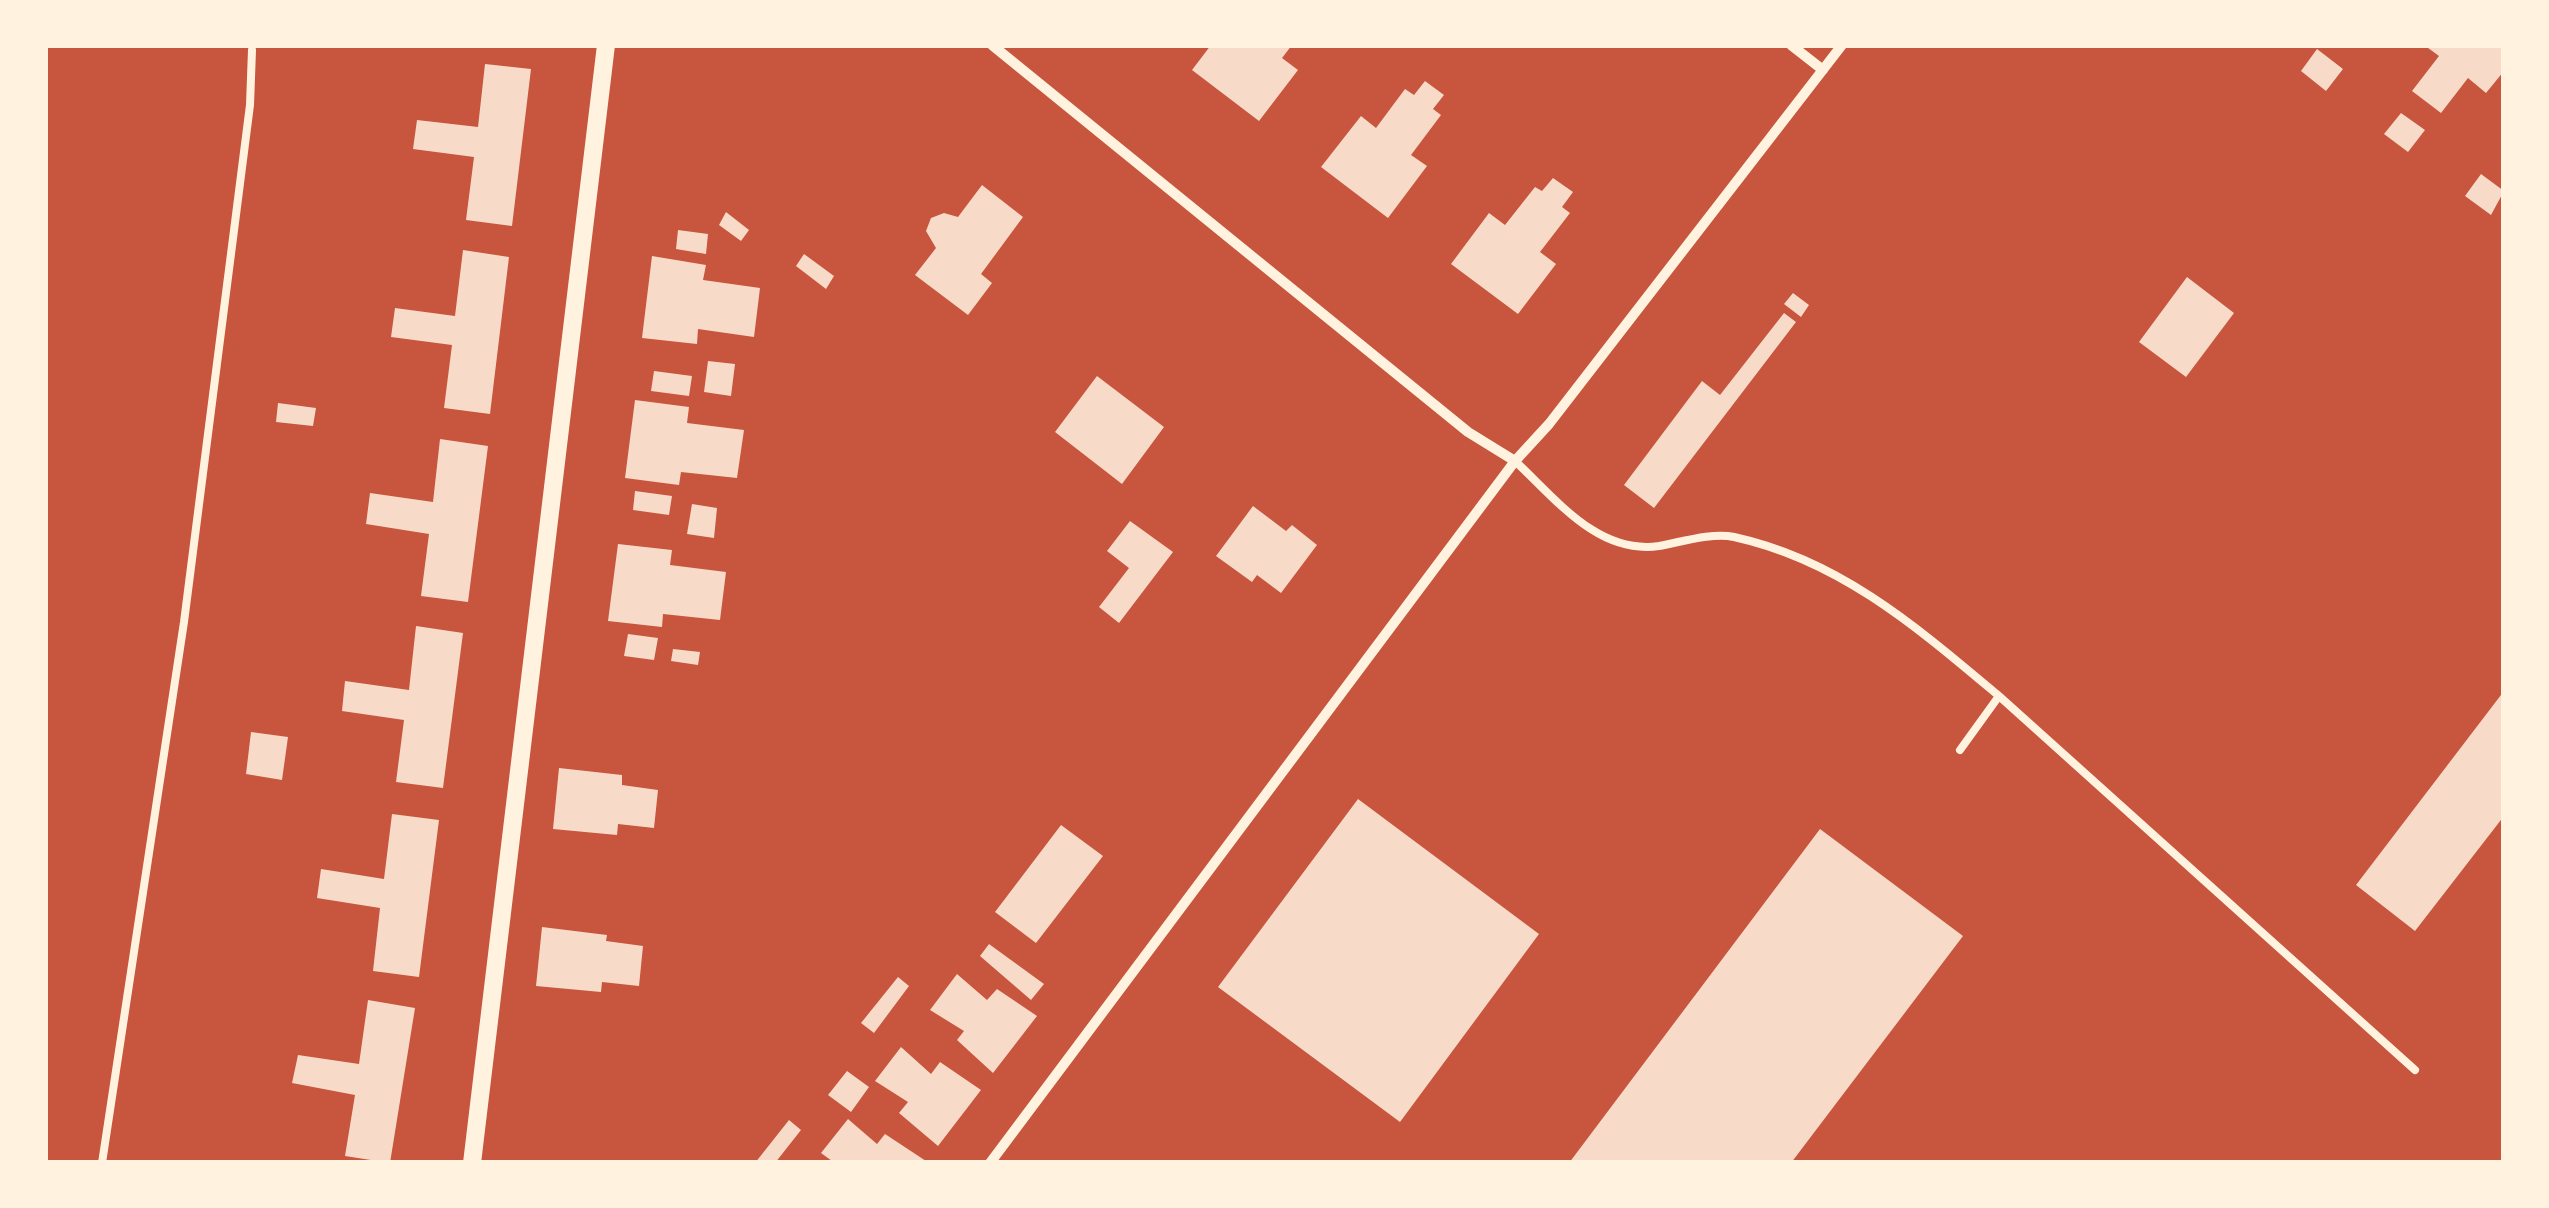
<!DOCTYPE html>
<html>
<head>
<meta charset="utf-8">
<style>
  body { margin:0 }
  #map { position:relative; width:2549px; height:1208px; overflow:hidden; background:#c8553d; font-family:"PT Sans",sans-serif }
  canvas { display:block }
  .frame { position:absolute; inset:0; border:48px solid #fff3e0; pointer-events:none }
</style>
</head>
<body>
<div id="map">
<canvas width="2549" height="1208"></canvas>
<div class="frame"></div>
</div>
<script>
const context = document.querySelector('canvas').getContext('2d');
context.lineJoin = 'round';
function fill(path, color) {
  context.fillStyle = color;
  context.fill(path, 'evenodd');
}
function trace(path, color, width, dash) {
  context.strokeStyle = color;
  context.lineWidth = width;
  context.lineCap = dash ? 'butt' : 'round';
  context.setLineDash(dash || []);
  context.stroke(path);
}
const building = new Path2D(`
  M1211,45H1292L1282,58L1298,70L1259,121L1192,70Z
  M2424,45H2504V71L2486,93L2468,78L2441,113L2412,91L2439,56Z
  M2317,49L2343,69L2326,91L2301,71Z
  M485,64L531,69L512,226L466,220L474,157L413,149L417,120L478,127Z
  M1425,81L1444,95L1433,109L1441,115L1411,155L1427,166L1388,218L1321,167L1361,116L1376,128L1405,89L1414,95Z
  M2401,113L2425,130L2408,152L2384,134Z
  M2481,174L2504,191L2491,215L2465,196Z
  M1553,178L1573,192L1562,207L1570,213L1540,252L1556,264L1518,314L1451,264L1489,213L1505,225L1535,187L1542,191Z
  M982,185L1023,217L981,274L992,283L968,315L915,275L936,248L926,231L931,218L944,213L958,217Z
  M726,212L749,230L741,241L719,225Z
  M678,230L708,234L706,254L676,249Z
  M463,250L509,257L490,414L444,408L452,345L391,337L395,308L455,316Z
  M804,254L834,276L826,289L796,266Z
  M652,256L706,265L703,280L760,288L754,337L698,329L697,344L642,338Z
  M2187,277L2234,313L2186,377L2139,342Z
  M1793,293L1809,305L1801,317L1784,304Z
  M1784,313L1796,322L1654,508L1624,485L1702,381L1720,395Z
  M708,361L735,364L731,396L704,392Z
  M654,371L692,376L689,396L651,391Z
  M1097,376L1164,427L1122,484L1055,432Z
  M635,400L689,407L687,423L744,430L737,478L681,472L679,485L625,478Z
  M278,403L316,408L313,426L276,422Z
  M440,439L488,446L468,602L421,596L429,534L366,524L370,493L433,502Z
  M635,491L672,496L669,515L633,510Z
  M692,504L717,508L714,538L687,534Z
  M1253,506L1286,531L1292,525L1317,545L1281,593L1257,575L1252,582L1216,556Z
  M1130,521L1173,552L1119,623L1099,607L1129,568L1107,551Z
  M618,544L672,550L670,565L726,572L720,620L663,614L662,627L608,621Z
  M416,626L463,633L443,788L396,782L404,720L342,711L345,681L409,690Z
  M628,634L658,638L654,660L624,656Z
  M673,649L700,652L698,665L671,661Z
  M2504,691V816L2415,931L2356,885Z
  M251,732L288,737L282,780L246,774Z
  M559,768L622,775V785L658,790L654,828L618,824L617,835L553,829Z
  M1358,799L1539,934L1400,1122L1218,987Z
  M392,814L439,820L419,977L373,971L380,908L317,898L321,869L384,879Z
  M1061,825L1103,856L1036,943L995,912Z
  M1820,829L1963,936L1791,1163H1569Z
  M542,927L607,935L606,941L643,946L639,986L602,982L601,992L536,986Z
  M989,944L1044,984L1031,1000L980,956Z
  M957,974L987,1000L997,989L1037,1016L993,1073L957,1040L964,1031L930,1010Z
  M898,977L909,986L874,1033L861,1023Z
  M368,1000L415,1008L390,1163L345,1156L355,1095L292,1083L298,1055L359,1064Z
  M901,1047L931,1074L940,1062L981,1090L938,1146L899,1113L908,1102L875,1081Z
  M847,1071L869,1087L851,1112L828,1095Z
  M848,1119L877,1144L885,1134L926,1161H832L821,1153Z
  M789,1120L801,1130L775,1163H755Z`);
const service = new Path2D(`
  M1515,461C1556,499 1598,555 1659,546C1681,542 1713,532 1734,537C1840,560 1918,628 1999,696L1960,750
  M1999,696L2415,1070
  M102,1163L184,622L250,105L252,50`);
const minor = new Path2D(`
  M992,45L1468,432L1515,461
  M1791,45L1823,70
  M990,1163L1515,461L1549,424L1842,45`);
const tertiary = new Path2D(`
  M472,1163L606,45`);
fill(building, '#f7dbc8');
trace(service, '#fff3e0', 8);
trace(minor, '#fff3e0', 10);
trace(tertiary, '#fff3e0', 18);
</script>
</body>
</html>
